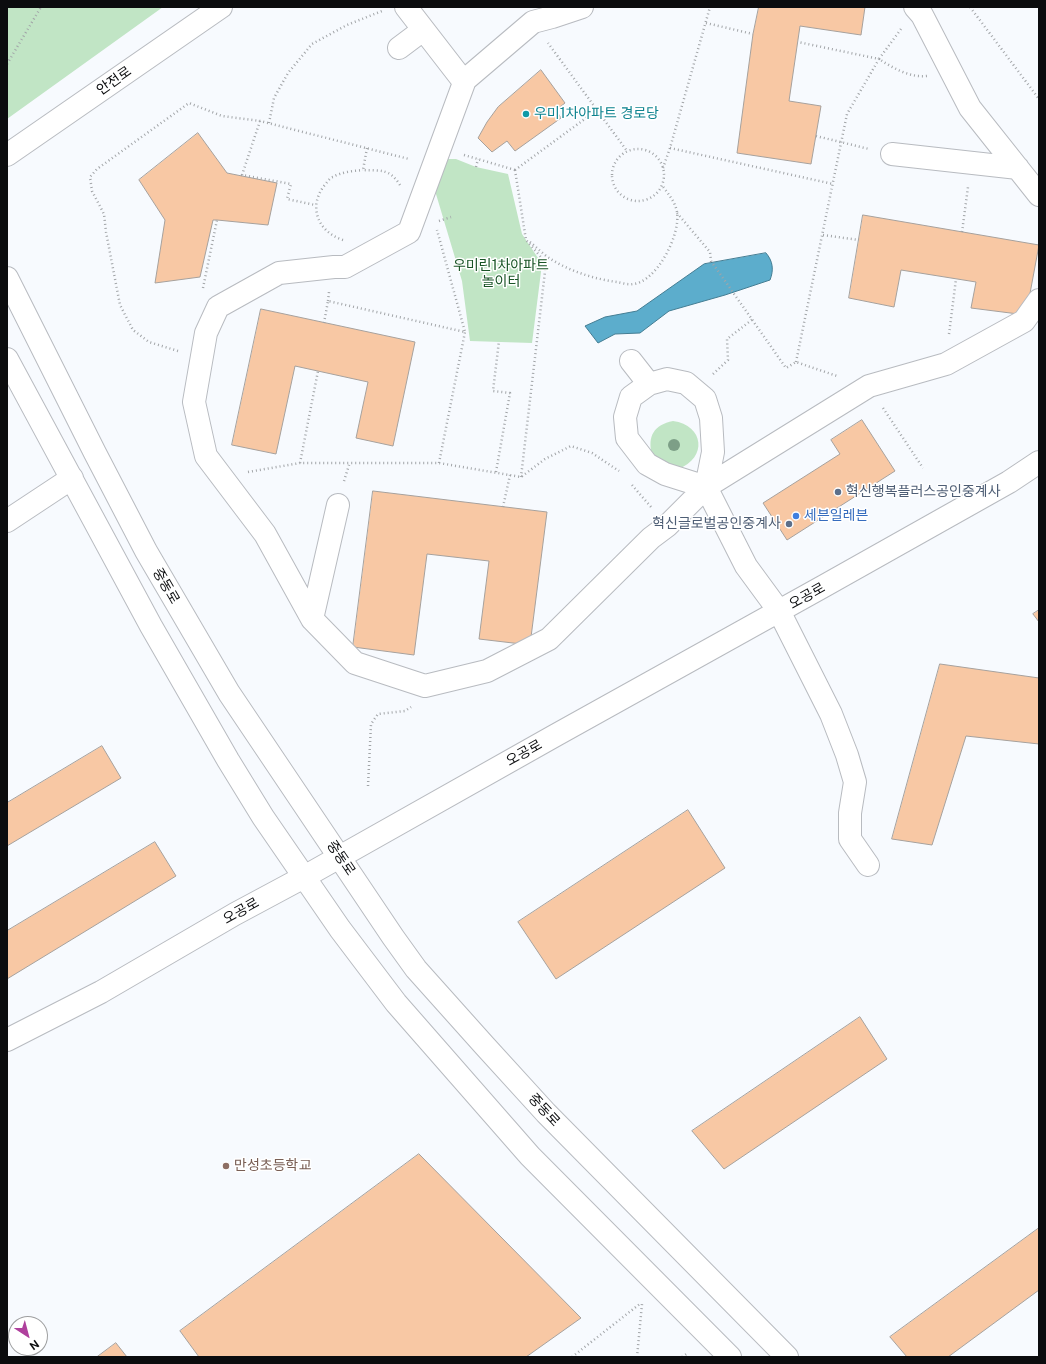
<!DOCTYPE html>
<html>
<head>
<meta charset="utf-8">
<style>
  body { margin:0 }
  #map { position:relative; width:1046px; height:1364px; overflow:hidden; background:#f7fafe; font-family:"Public Sans",sans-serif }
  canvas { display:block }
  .frame { position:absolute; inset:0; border:8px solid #0b0c0e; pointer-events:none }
  .north { position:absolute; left:8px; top:1316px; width:40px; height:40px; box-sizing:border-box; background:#fff; border:1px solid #9d9e9f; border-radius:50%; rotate:144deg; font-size:11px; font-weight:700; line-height:16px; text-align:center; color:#0b0c0e }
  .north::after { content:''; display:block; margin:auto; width:14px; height:18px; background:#af409d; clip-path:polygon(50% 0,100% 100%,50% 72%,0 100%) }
</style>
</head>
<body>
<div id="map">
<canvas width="1046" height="1364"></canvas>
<div class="frame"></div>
<div class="north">N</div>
</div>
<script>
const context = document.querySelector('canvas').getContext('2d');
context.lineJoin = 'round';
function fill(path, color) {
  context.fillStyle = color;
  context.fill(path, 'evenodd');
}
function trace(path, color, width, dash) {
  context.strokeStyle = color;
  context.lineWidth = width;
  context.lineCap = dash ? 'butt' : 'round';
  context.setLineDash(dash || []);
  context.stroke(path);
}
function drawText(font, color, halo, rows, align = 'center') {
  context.font = font + ' "Public Sans","Noto Sans KR",sans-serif';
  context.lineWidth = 3;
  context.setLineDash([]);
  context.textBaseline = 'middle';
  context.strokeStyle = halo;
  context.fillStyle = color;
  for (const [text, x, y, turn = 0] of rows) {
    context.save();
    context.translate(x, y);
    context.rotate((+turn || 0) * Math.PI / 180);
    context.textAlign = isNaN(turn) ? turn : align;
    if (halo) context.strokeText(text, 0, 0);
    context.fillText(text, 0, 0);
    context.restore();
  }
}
const green = new Path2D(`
  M7,7H163L7,119Z
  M445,159H456L476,167L508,174L522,234L542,264L532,343L470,341L462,281L430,174Z
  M673,421C704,425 708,458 678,469L652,455C647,436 654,425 673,421Z`);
const water = new Path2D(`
  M766,253C773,261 774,270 770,280L725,295L669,311L640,333L615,334L598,343L585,326L605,317L637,311L704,264Z`);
const building = new Path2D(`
  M759,7H865L861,35L800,26L789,101L821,106L811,164L737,153L753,34Z
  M541,70L565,103L556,110L561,118L515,151L507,141L492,152L478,138L487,122L498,107Z
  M198,133L227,173L277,183L268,225L217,220H213L200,277L155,283L165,220L139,180Z
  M863,215L1039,245L1026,315L971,308L976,282L901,270L894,307L849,298Z
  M261,309L415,342L393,446L356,438L368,382L295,366L276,454L232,445Z
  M862,420L895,471L787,540L763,503L840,454L831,440Z
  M373,491L547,512L530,645L479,639L489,561L427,554L414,655L353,647Z
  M1039,610V622L1033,614Z
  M940,664L1039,678V744L966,736L932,845L892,839Z
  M102,746L121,778L7,846V803Z
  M688,810L725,868L556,979L518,922Z
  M155,842L176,876L7,979V931Z
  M860,1017L887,1059L724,1169L692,1131Z
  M419,1154L581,1318L526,1357H199L180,1331Z
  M1039,1228V1290L948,1357H907L890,1337Z
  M116,1343L127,1357H97Z`);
const path = new Path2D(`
  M970,7L1039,99
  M706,23L753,34
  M901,29L879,59C893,68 910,78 927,76
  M7,64L41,7
  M597,110L627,151
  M260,121L242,175L291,184L287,199L315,205
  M269,123L274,98L288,73L312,44L347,25L382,11
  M816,136L869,149
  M367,148L363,170C381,171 389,168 400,185
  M670,148L833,184
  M612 175a26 26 0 1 1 52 0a26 26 0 1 1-52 0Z
  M464,155L515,170
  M476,167L478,159
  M663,168L670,148L710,7
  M515,170L526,240L546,263L521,477
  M515,170L597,110L548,43
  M677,213L710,252L711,261L786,368L796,362L837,376
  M439,221L451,217
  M962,232L968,187
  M823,235L859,240
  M343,240C318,232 308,207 324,186C327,183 329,178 333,177C341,172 353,171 363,170
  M530,242C536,247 542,253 549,258C569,271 594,279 617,282C622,283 628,285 633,284C657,282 681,234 677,212C675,201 668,194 662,185
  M203,288L217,220
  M328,301L329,292
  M324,323L328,301L465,332L437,230
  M949,334L956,279
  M178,351L149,342L133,330L120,305L106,232L104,214L92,191L90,177L97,169L189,103L222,116L260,121L409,159
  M796,362L847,114L879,59L798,42
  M713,374L728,360L727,339L753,319
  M883,408L923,468
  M300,463L318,371
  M439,463L465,332
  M248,472L300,463H439L521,477L545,459L571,446L592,453L619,471
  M496,472L510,393L493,391L499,341
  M344,481L350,462
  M632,485L651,507
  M503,507L510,475
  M368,786L371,724L378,714L405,711L411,707
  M572,1357L641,1303
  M637,1357L642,1304
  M682,1357L688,1353`);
const minor = new Path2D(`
  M406,7L464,82
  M582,7L552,17L533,22L465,80L409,232L345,267H334L279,273L218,307L206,333L194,402L206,456L265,534L312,619L355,663L425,686L487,671L549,639L651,538L667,526L706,487L713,452L711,418L705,399L686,383L667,379L649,384L631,361
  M915,7L922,15L970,108L1039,195
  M399,48L423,30
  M892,154L1018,168
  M7,155L221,7
  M7,278L95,453L146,551L229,693L393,937L416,969L484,1045L546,1113L787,1357
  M7,359L151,626L228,760L263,817L340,929L396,1003L530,1156L730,1357
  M649,384L631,397L625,417L627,438L647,464L665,474L706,487
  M7,521L72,478
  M312,619L338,505
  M868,865L850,839V813L855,782L847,755L831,714L779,611L746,566L706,487L869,386L946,364L1024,321L1039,300
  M7,1040L101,992L235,914L304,877L556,735L824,586L1009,482L1039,462`);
const trees = [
  [674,445]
];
const markers = [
  [526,114,4,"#0f9aa8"],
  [838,492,4,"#5c6f8a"],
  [796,516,4,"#3f7fe0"],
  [789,524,4,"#5c6f8a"],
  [226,1166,4,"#8d6e63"]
];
const streetNames = [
  ["안전로",114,81,-35],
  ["중동로",166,586,60],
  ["오공로",807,596,-29],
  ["오공로",524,753,-29],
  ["중동로",341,858,56],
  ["오공로",241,911,-29],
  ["중동로",544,1110,47]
];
const cultureNames = [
  ["우미1차아파트 경로당",534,114]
];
const parkNames = [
  ["우미린1차아파트",501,266],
  ["놀이터",501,282]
];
const serviceNames = [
  ["혁신행복플러스공인중계사",846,492],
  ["혁신글로벌공인중계사",781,524,"right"]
];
const shopNames = [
  ["세븐일레븐",804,516]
];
const educationNames = [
  ["만성초등학교",234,1166]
];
fill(green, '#c1e5c5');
fill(water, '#5cadcc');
trace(water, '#447d93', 1);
fill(building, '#f8c8a4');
trace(building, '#a6a19d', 1);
trace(minor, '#b8bbc0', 24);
trace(path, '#a2a5a8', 2.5, [1, 3]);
trace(minor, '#fff', 22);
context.fillStyle = '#7d9f87';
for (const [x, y] of trees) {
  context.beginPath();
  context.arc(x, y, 6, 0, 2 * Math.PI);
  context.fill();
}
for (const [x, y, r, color] of markers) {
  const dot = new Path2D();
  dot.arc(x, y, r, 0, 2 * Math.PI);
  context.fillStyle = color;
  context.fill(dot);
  trace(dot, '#fff', 1.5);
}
drawText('14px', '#0b0c0e', '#fff', streetNames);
drawText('14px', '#0d838f', '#fff', cultureNames, 'left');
drawText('14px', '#195426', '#fff', parkNames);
drawText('14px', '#4e5e75', '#fff', serviceNames, 'left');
drawText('14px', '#366cbe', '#fff', shopNames, 'left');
drawText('14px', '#785e54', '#fff', educationNames, 'left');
</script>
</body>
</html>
